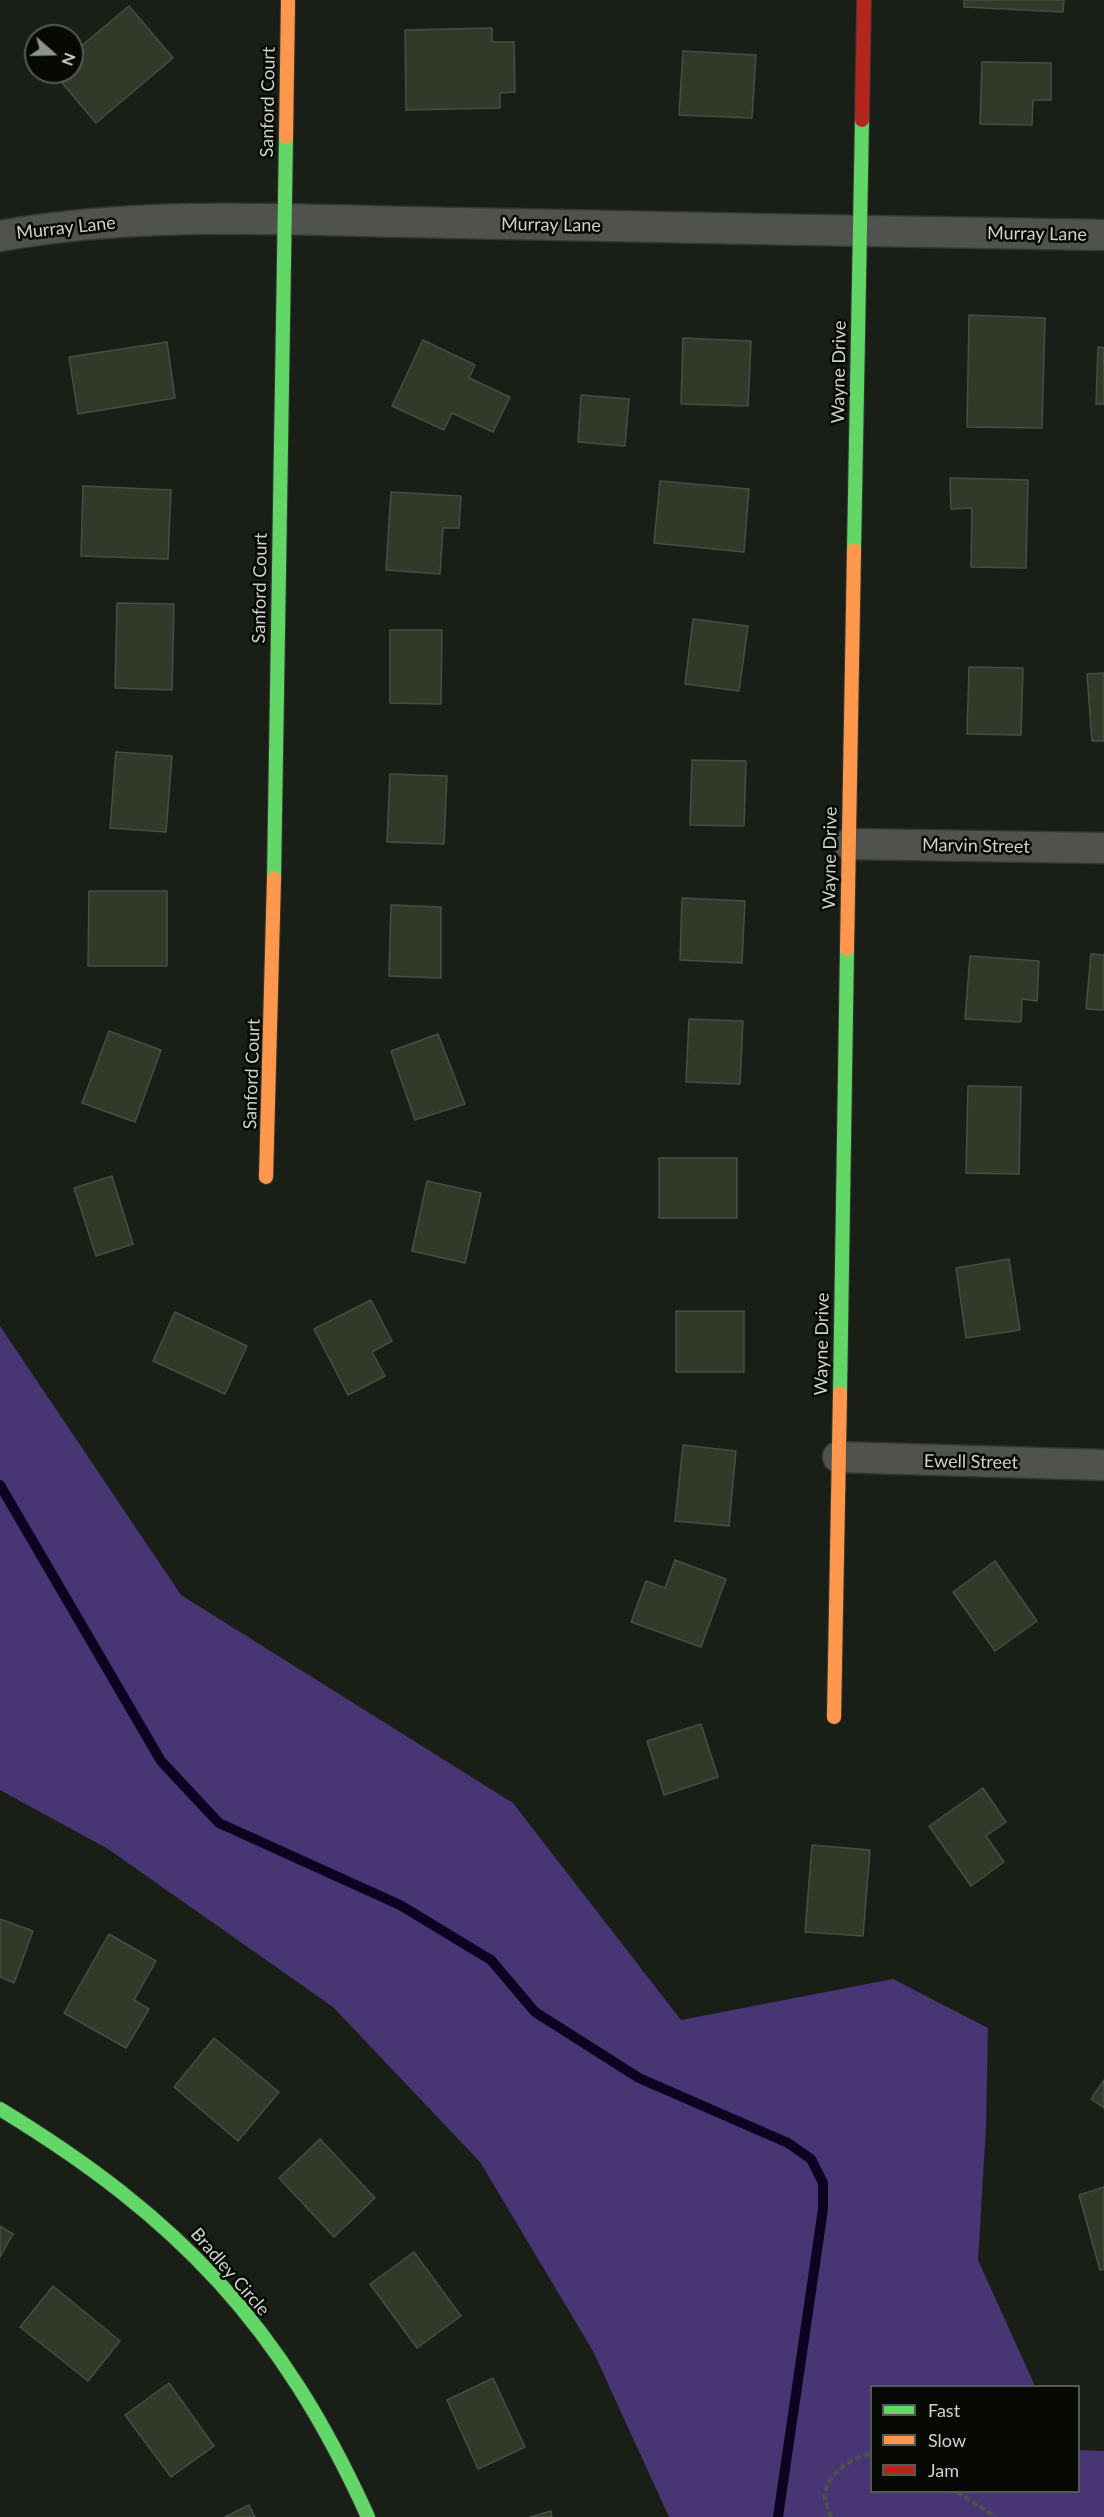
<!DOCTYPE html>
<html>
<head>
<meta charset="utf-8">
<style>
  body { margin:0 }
  #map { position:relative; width:1104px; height:2517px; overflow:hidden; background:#191e16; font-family:Lato,sans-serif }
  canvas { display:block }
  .legend { position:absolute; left:870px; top:2385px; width:210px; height:108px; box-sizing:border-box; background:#060904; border:2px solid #565a53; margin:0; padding:8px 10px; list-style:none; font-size:18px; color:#ced3ca }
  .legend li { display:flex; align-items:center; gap:12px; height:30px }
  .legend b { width:30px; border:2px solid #565a53 }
  .north { position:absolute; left:24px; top:24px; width:60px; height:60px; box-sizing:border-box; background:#060904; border:2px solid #565a53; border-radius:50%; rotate:110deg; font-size:16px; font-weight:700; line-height:24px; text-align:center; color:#ced3ca }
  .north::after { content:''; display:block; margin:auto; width:21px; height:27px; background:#8f948b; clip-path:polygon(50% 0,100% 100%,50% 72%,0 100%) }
</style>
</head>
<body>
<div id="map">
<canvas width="1104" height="2517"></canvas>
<ul class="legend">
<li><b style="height:8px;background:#63d668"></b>Fast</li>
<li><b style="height:8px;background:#ff974d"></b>Slow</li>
<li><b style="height:8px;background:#b3261e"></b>Jam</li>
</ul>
<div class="north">N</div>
</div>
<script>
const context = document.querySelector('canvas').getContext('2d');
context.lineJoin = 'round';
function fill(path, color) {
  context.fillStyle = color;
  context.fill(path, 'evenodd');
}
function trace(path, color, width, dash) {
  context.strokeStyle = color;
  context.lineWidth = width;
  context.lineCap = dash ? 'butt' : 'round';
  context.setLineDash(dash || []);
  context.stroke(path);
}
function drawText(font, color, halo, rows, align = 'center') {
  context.font = font + ' Lato,sans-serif';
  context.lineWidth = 5;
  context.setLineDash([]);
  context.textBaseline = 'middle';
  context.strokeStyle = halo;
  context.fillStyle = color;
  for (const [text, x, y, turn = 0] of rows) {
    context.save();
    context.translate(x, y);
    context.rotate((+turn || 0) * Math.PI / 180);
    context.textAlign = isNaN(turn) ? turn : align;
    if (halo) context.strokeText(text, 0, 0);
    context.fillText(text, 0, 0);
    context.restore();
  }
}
const forest = new Path2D(`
  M0,1326L181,1595L513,1803L681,2020L893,1979L988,2028L986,2128L978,2260L1035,2386H872V2492H1078L1079,2450L1104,2451V2517H669L593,2351L480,2162L333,2007L108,1849L0,1790Z`);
const stream = new Path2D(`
  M0,1485L161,1761L219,1823L400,1905L491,1960L535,2012L639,2078L788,2143L811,2159L823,2183V2209L778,2517`);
const building = new Path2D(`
  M964,0H1064L1063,12L964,7Z
  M129,6L173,58L96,123L53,72H72V54Z
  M492,28V42H514L515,92L500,93V108L406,110L405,30Z
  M683,51L756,55L752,118L679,115Z
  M982,62L1051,63V100H1033L1032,125L980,124Z
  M969,315L1045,318L1042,428L967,427Z
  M683,338L751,341L748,406L681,404Z
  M423,340L475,365L469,378L510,397L493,432L452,413L444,430L392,406Z
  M167,342L175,398L78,414L69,357Z
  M1098,347L1104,348V404H1096Z
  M581,395L629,399L625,446L578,442Z
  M950,478L1028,480L1026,568L971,567L972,508L951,509Z
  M660,481L749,489L744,552L654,543Z
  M83,486L171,490L168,559L81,556Z
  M391,492L461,496L459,528H443L440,574L386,570Z
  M117,603L174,604L172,690L115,688Z
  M693,619L748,626L739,691L685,684Z
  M390,630H442L441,704L390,703Z
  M969,667L1023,668L1021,735L967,734Z
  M1104,673V741H1092L1087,674Z
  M116,752L172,756L166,832L110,828Z
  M692,760L746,761L744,826L690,825Z
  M390,774L447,776L444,844L387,842Z
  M89,891H167V966H88Z
  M682,898L745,901L742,963L680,960Z
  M391,905L441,907V978L389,976Z
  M1091,954L1104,955V1010L1086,1009Z
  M970,956L1039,961L1037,1001L1022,999L1021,1022L965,1019Z
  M689,1019L743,1021L740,1084L686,1082Z
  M109,1031L161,1050L135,1122L82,1103Z
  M438,1034L465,1104L415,1120L391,1051Z
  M968,1086L1021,1087L1019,1174L966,1173Z
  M659,1158H737V1218H659Z
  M112,1176L133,1244L96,1256L74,1188Z
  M427,1181L481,1193L465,1263L412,1251Z
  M1009,1259L1020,1330L966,1338L956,1268Z
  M371,1300L392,1341L372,1352L385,1376L348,1395L314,1329Z
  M676,1311H744V1372H676Z
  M175,1312L247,1346L225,1394L153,1361Z
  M683,1445L736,1451L729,1526L675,1521Z
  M675,1560L726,1579L701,1647L631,1622L646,1581L665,1588Z
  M995,1561L1037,1621L995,1651L953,1592Z
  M701,1724L718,1777L664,1795L647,1741Z
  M983,1788L1006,1822L986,1836L1004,1862L971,1886L929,1826Z
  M812,1845L870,1850L863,1936L805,1932Z
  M0,1919L33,1931L14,1983L0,1977Z
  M109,1934L156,1961L134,2000L149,2009L126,2048L64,2013Z
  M214,2038L279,2092L238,2141L174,2087Z
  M1104,2080V2108L1091,2099Z
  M320,2139L375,2198L334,2237L279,2178Z
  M1104,2187V2269L1100,2270L1079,2195Z
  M0,2226L13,2234L0,2257Z
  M414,2252L461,2316L417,2348L370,2284Z
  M53,2286L120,2341L88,2381L20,2327Z
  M493,2378L525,2447L478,2469L447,2400Z
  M169,2383L214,2446L171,2477L125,2415Z
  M249,2505L255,2517H225Z
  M551,2511L552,2517H530Z`);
const path = new Path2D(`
  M957,2492L996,2517
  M831,2517C829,2510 824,2501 825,2493C827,2475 854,2455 872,2454`);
const street = new Path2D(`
  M0,236C148,209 309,221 460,223C675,228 889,231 1104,235
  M849,844L1104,848
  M838,1457L1104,1465`);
const fast = new Path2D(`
  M854,550L862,120
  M274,878L286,137
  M840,1393L847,949
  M0,2109C179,2218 281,2325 368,2517`);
const slow = new Path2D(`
  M286,137L288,0
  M847,949L854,550
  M266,1177L274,878
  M834,1717L840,1393`);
const jam = new Path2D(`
  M862,120L864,0`);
const streetNames = [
  ["Sanford Court",268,102,-89],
  ["Murray Lane",551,225,1],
  ["Murray Lane",66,228,-6],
  ["Murray Lane",1037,234,1],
  ["Wayne Drive",839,372,-89],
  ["Sanford Court",260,588,-89],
  ["Marvin Street",976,846,1],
  ["Wayne Drive",830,858,-89],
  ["Sanford Court",252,1074,-88],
  ["Wayne Drive",822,1344,-89],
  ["Ewell Street",971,1462,1],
  ["Bradley Circle",230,2272,49]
];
fill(forest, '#483574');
trace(stream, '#0b031f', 10);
fill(building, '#313928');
trace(building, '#494d46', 1.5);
trace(street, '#343832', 33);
trace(fast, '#343832', 16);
trace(slow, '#343832', 16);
trace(jam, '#343832', 16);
trace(path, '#4e514c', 4, [6, 3]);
trace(street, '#50534d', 30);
trace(fast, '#63d668', 14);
trace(slow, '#ff974d', 14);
trace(jam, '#b3261e', 14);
drawText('18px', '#ced3ca', '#060904', streetNames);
</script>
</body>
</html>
